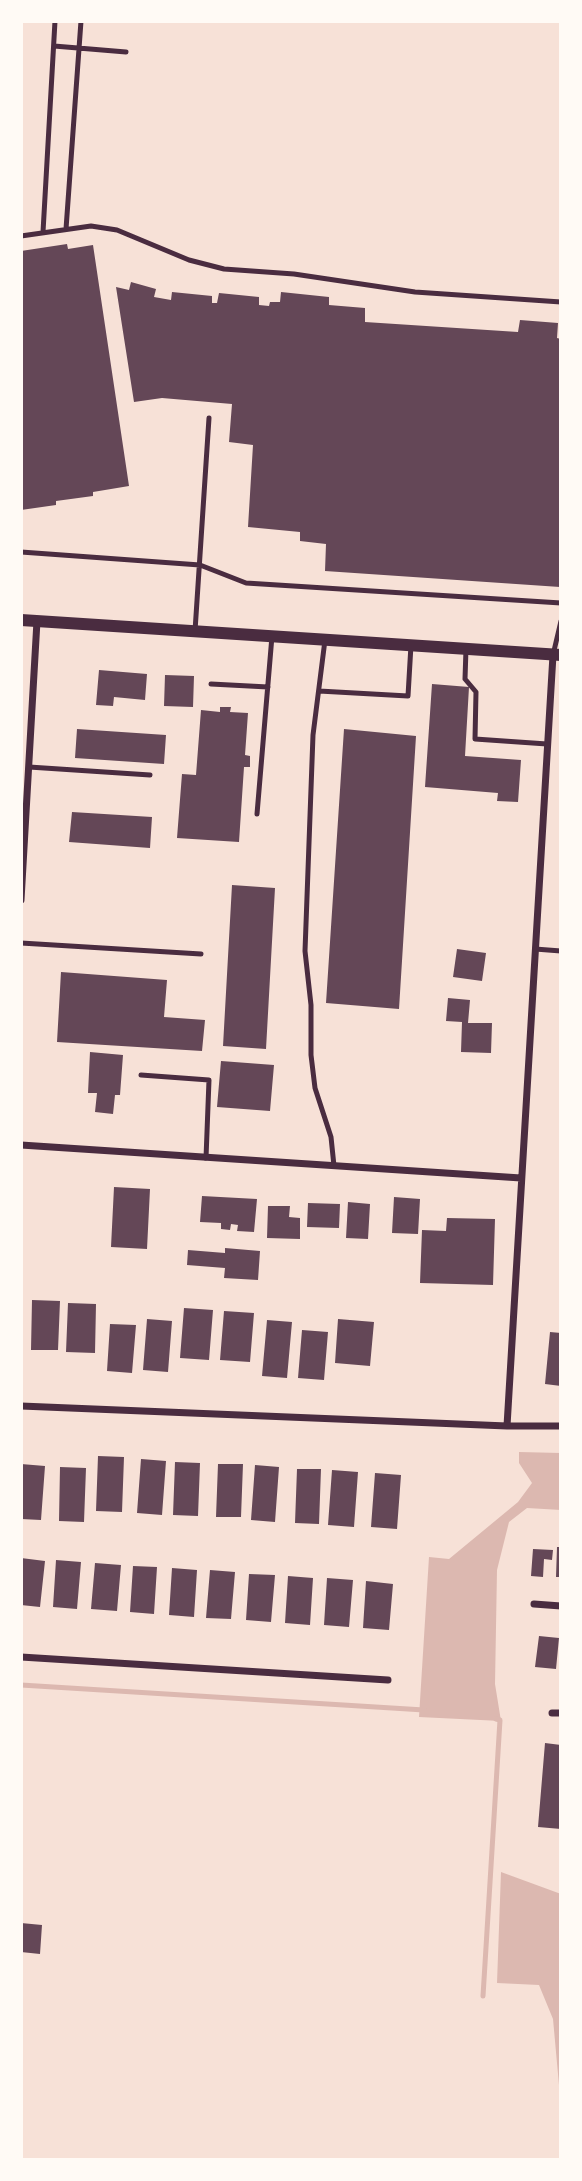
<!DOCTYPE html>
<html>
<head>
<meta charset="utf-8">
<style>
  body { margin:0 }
  #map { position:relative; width:582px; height:2181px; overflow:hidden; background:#f7e1d7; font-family:"Sofia Sans Condensed",sans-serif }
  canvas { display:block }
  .frame { position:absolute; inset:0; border:23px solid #fffaf5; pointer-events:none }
</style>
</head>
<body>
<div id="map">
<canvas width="582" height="2181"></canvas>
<div class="frame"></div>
</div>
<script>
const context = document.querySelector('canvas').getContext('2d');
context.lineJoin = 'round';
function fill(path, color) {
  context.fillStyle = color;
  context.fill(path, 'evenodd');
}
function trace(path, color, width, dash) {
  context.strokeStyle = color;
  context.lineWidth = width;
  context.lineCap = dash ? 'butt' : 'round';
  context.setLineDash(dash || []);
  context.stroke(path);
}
const water = new Path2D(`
  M519,1452L561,1453V1510L527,1508L509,1522L497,1570L495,1684L501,1721L419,1717L429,1557L449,1559L518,1502L532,1483L519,1463Z
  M501,1872L561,1894V2107L553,2019L539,1985L497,1983Z`);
const stream = new Path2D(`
  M21,1685L424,1710
  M483,1996L500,1720L496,1719`);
const building = new Path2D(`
  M67,244L68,249L93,245L129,486L93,492V496L56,501V505L21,510V251Z
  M131,282L156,289L154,297L171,300L172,292L212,296V303H217L219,293L259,297V305L269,306L270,302H280L281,292L329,297V305L365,308V322L518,332L520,320L558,323L557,338L561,339L560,587L325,571L326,544L300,541V532L248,527L253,445L229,442L232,404L162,398L134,402L116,287L129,290Z
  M99,670L147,674L145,700L114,697L113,706L96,705Z
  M165,675L194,676L193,707L164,706Z
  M432,684L469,687L465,756L521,760L518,802L497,801L498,793L425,787Z
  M220,707H231L230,712L248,713L245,755L250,756V767H244L239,842L177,838L182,774L196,775L201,710L220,712Z
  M77,729L166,735L164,764L75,758Z
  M344,729L416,736L399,1009L326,1003Z
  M72,812L152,817L150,848L69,842Z
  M232,885L275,888L266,1049L223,1046Z
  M457,949L486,953L482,981L453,977Z
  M61,972L167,980L164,1017L205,1020L202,1051L57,1042Z
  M448,998L470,1000L468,1023H492L491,1053L461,1052L462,1022L446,1021Z
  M90,1052L123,1055L120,1095H115L113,1114L95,1112L97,1093H88Z
  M221,1061L274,1065L270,1111L217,1107Z
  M114,1187L150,1189L147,1249L111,1247Z
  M202,1196L257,1199L254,1232L237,1231L238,1225L231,1224L230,1230L221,1229V1223L200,1222Z
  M394,1197L420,1199L418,1234L392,1233Z
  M348,1202L370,1204L368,1239L346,1238Z
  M308,1203L340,1204L339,1228L307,1227Z
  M268,1206H290L289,1217L300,1218V1239L267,1238Z
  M447,1218L495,1219L493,1285L420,1283L422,1230L446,1231Z
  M225,1248L260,1251L258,1280L224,1278L225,1268L187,1265L188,1250L225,1253Z
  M32,1300L60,1301L58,1350H31Z
  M68,1303L96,1304L95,1353L66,1352Z
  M184,1308L213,1310L209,1360L180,1358Z
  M224,1311L254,1313L250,1362L220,1360Z
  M147,1319L172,1321L168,1372L143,1370Z
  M338,1319L374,1322L370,1366L335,1363Z
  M267,1320L292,1322L287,1378L262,1376Z
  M110,1324L136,1325L132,1373L107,1371Z
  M302,1330L328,1332L324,1380L298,1378Z
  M550,1332L561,1333V1386L545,1384Z
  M98,1456L124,1457L122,1512L96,1511Z
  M141,1459L166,1461L162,1515L137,1513Z
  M175,1462L200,1463L198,1516L173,1515Z
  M21,1464L45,1466L41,1520L21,1519Z
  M218,1464H243L241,1517H216Z
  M255,1465L279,1467L275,1522L251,1520Z
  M60,1467L86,1468L84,1522L59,1521Z
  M297,1469H321L319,1524L295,1523Z
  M332,1470L358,1472L354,1527L328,1525Z
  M375,1473L401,1475L397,1529L371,1527Z
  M557,1547H561V1577H556Z
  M533,1549L553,1550L552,1560L544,1559L543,1577L531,1576Z
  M21,1558L45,1561L40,1607L21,1605Z
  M56,1560L81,1562L77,1609L53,1607Z
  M95,1563L121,1565L117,1611L91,1609Z
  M133,1566L157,1567L154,1614L130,1612Z
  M172,1568L197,1570L194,1617L169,1615Z
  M210,1570L235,1572L231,1619L206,1618Z
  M249,1574L275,1575L271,1622L246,1620Z
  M288,1576L313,1578L310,1625L285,1623Z
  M327,1578L353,1580L349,1627L324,1625Z
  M366,1581L393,1584L389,1630L363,1628Z
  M539,1636L559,1638L556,1669L535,1667Z
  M545,1743L561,1745V1829L538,1827Z
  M21,1923L42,1925L40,1954L21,1952Z`);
const service = new Path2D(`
  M54,46L126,52
  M66,229L81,21
  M43,232L55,21
  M21,236L91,226L117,230L189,260L224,269L294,274L415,292L561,302
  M21,552L200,565L246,583L561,603
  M195,631L209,418
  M325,640L313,735L305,951L311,1005V1055L315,1088L331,1137L334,1166
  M466,649L465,679L476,692L475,739L547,744
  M553,655L561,621
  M211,684L268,687
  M319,691L408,696L411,645
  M29,767L150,775
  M257,814L272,636
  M21,943L201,954
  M535,949L561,951
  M141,1075L209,1080L206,1158`);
const minor = new Path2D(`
  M21,900L37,621
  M21,1145L521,1178
  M21,1406L507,1426H561
  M507,1426L553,655
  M534,1604L561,1606
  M21,1657L388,1680
  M552,1713H561`);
const tertiary = new Path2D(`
  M21,620L561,655`);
fill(water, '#dcb8b0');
trace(stream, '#dcb8b0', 5);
fill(building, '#644757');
trace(service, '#4a2c40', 5);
trace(minor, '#4a2c40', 7);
trace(tertiary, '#4a2c40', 12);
</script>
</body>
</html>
